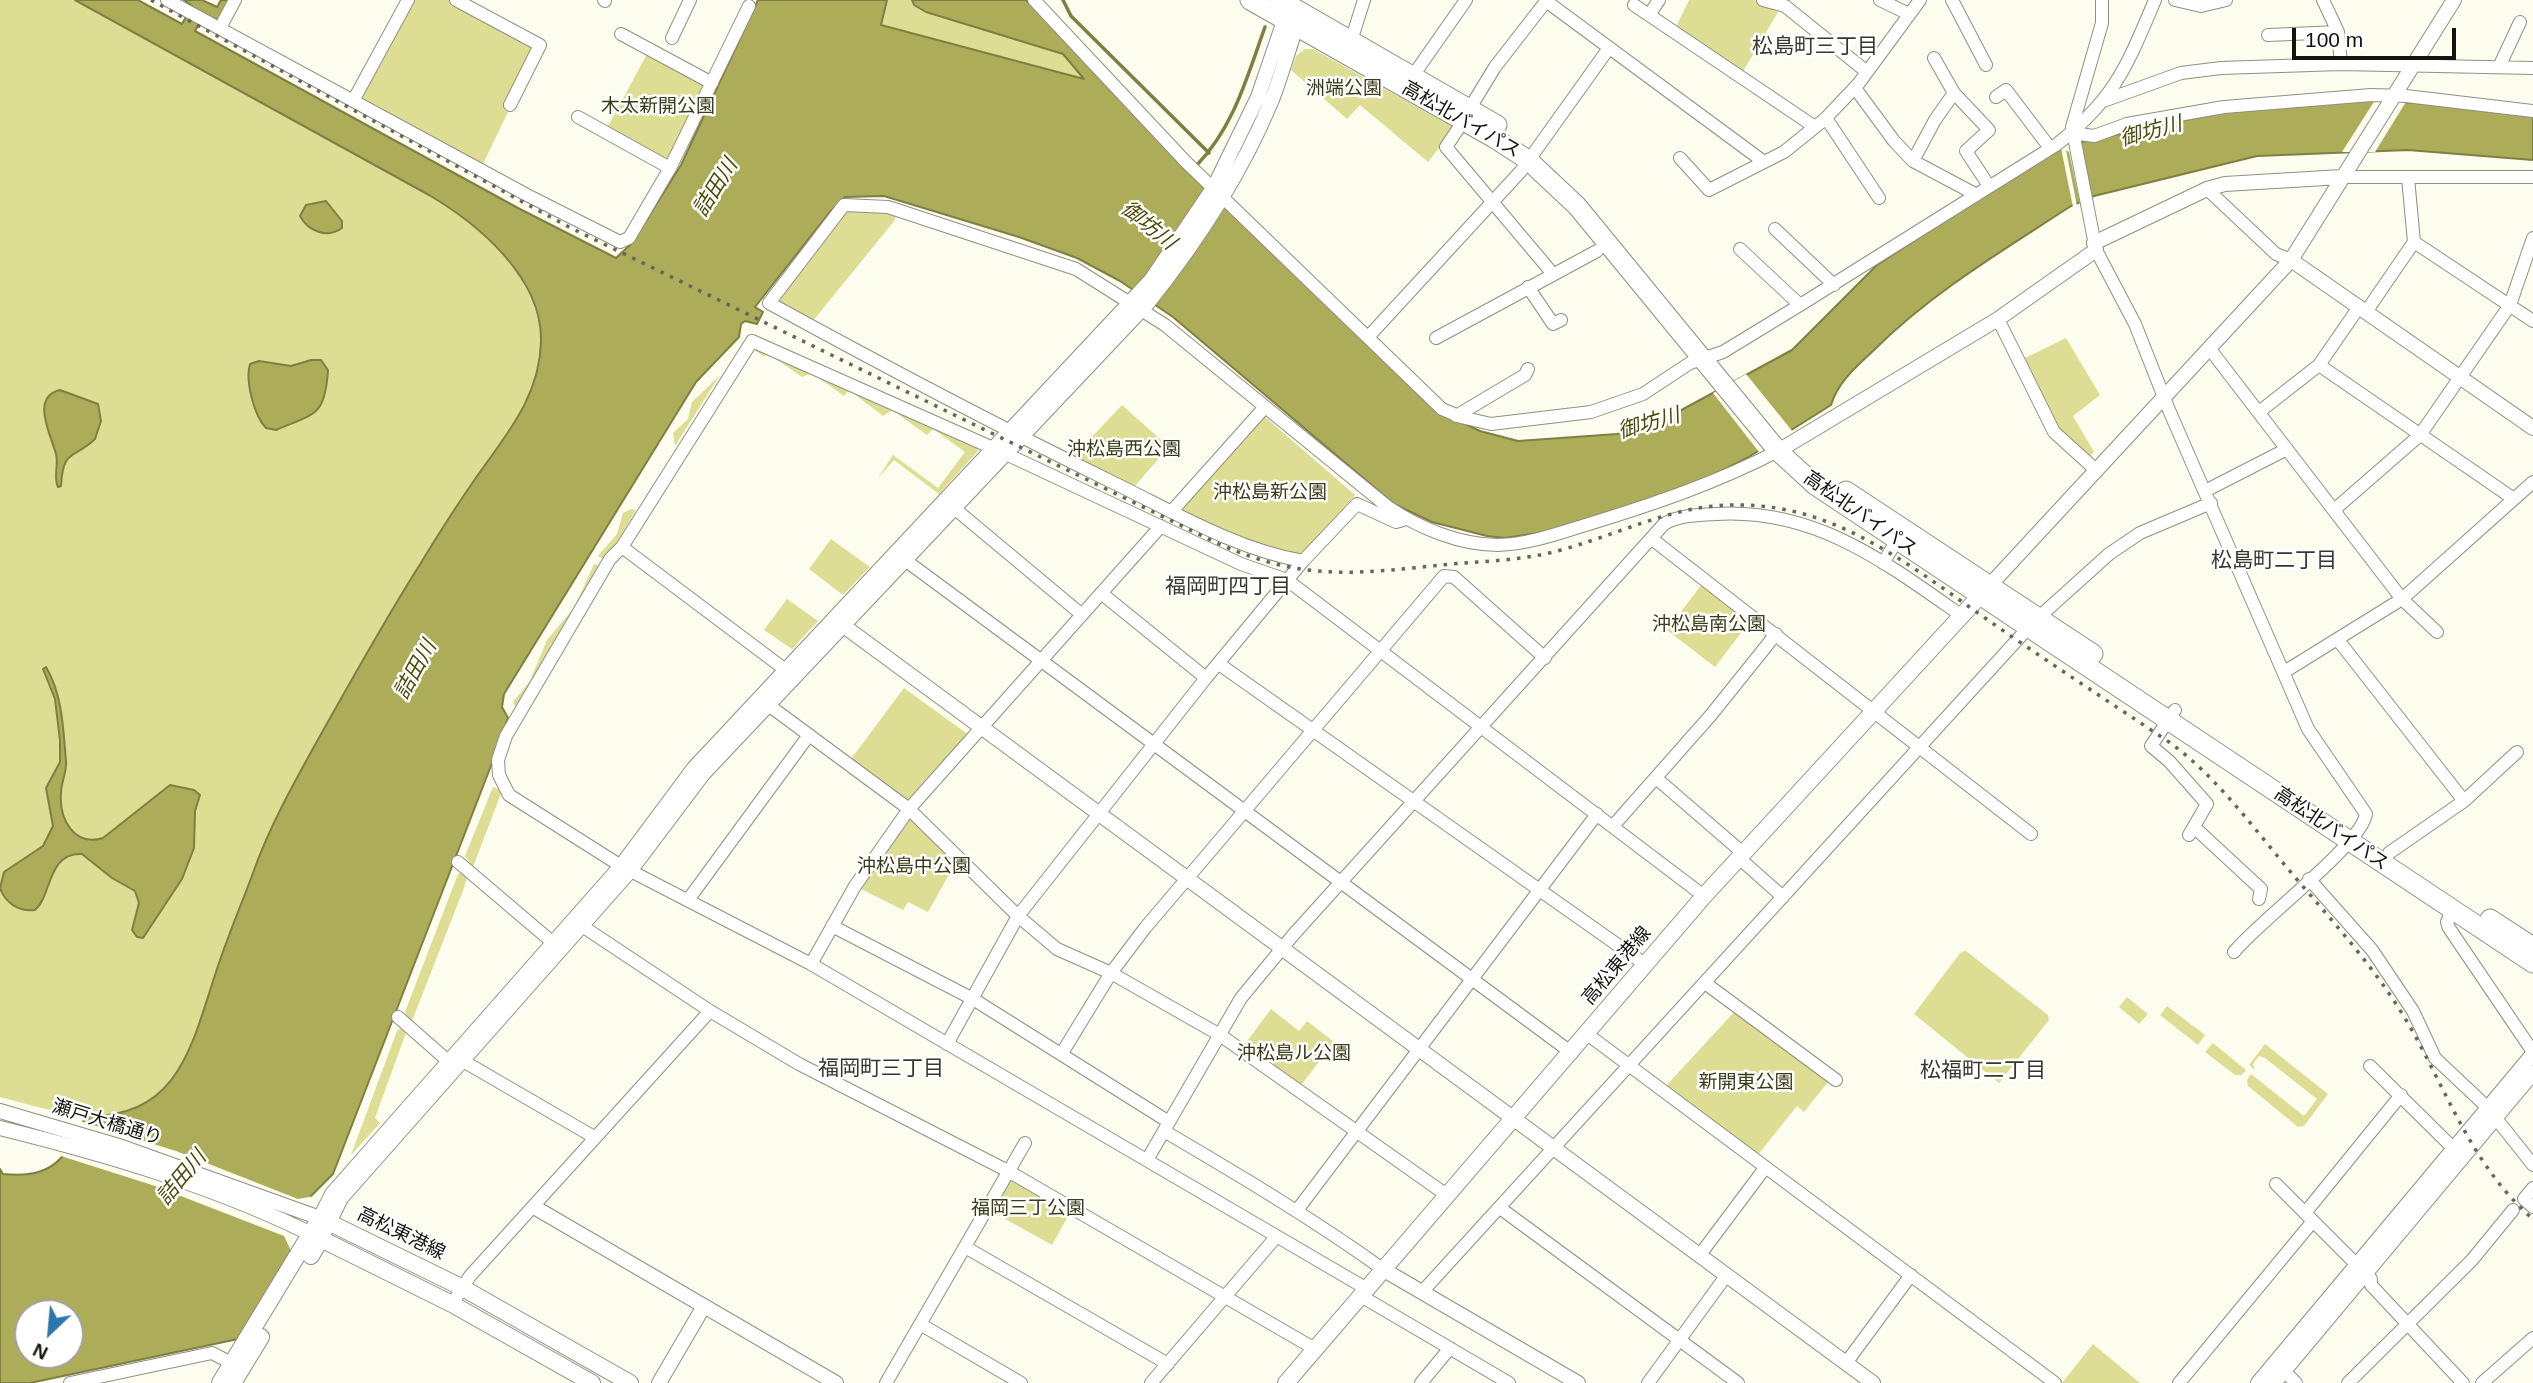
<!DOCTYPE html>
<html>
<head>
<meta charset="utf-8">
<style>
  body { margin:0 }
  #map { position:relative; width:2533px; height:1383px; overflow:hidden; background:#fcfdef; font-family:Arial,sans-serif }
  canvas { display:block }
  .north { position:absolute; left:14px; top:1299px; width:70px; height:70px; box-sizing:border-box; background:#fff; border:2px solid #a1a19f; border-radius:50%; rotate:206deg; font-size:19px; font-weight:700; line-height:28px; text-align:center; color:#13140f }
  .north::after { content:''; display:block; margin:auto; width:24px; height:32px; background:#2e77ab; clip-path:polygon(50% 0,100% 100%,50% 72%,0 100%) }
  .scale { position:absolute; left:2292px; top:28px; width:164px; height:32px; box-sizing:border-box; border:4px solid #13140f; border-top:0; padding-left:9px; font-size:21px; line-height:24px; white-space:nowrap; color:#13140f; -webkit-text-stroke:5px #fff; paint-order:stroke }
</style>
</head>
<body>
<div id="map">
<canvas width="2533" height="1383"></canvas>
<div class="north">N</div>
<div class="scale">100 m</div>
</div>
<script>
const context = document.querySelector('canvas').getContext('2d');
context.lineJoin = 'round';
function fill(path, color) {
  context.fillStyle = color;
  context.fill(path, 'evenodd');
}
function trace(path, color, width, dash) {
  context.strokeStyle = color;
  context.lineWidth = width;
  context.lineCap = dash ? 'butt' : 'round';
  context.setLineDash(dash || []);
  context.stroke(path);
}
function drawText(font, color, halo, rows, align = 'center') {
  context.font = font + ' Arial,"Noto Sans JP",sans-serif';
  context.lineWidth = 5;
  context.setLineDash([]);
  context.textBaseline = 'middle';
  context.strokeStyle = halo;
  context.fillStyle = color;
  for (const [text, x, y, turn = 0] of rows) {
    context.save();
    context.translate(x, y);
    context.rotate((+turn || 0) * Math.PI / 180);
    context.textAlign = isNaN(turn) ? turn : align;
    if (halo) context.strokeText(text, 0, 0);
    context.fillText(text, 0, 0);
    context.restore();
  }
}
const green = new Path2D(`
  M0,0H75L85,4L455,210C502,243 551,302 539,363C530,410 500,443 474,481C455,509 437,537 419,566C368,646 322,730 279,814C260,851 248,901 229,933C225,941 223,953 220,961C205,1006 197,1063 159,1094C111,1132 53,1111 0,1097Z
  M411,0H449L537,47L504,110L508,112L482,166L364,102L362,92Z
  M887,0H912L914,6L1063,54L1085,79L880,25Z
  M1689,0H1755L1778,12L1742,73L1675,29Z
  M1305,49H1313L1455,128L1428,162L1360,105L1347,119L1291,70L1296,56Z
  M647,54L708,86L669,162L607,128Z
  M849,208L896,212L895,220L812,322L779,304L777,300Z
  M2066,338L2100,395L2073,416L2094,452L2088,459L2056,430L2021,360Z
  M757,347L977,447L978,451L939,494L894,460L878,478L893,455L938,488L965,452L933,429L927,435L892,410L883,416L849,390L844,396L812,373L802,377L770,355L763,356L753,349Z
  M720,375L675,446L673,433L688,419L692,402Z
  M1122,405L1169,447L1133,488L1072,458Z
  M1264,416L1355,495L1300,557L1266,549L1180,511Z
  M631,509L636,510L517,711L513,702L530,681L547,640L574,608L594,564L599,566L603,559L598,556L617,534L623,513Z
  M831,539L870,567L843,595L809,569Z
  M1702,584L1751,620L1715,667L1667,630Z
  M787,599L818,621L792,649L764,630Z
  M904,688L969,735L913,799L905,800L851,759Z
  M493,787L502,791L473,867L465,856Z
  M909,815L956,862L928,912L908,902L903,910L859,888Z
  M463,872L468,874L464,888L412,1021H409L405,1012L458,874Z
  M1966,951L2048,1015L2049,1020L1999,1083L1914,1014L1961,952Z
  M2127,997L2148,1014L2139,1024L2119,1007Z
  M2167,1006L2205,1035L2198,1045L2160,1015Z
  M1271,1009L1299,1031L1307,1021L1334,1042L1299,1088L1242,1048Z
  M1736,1010L1828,1078V1082L1804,1112L1797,1106L1757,1156L1664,1088Z
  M402,1027L407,1030L375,1118L380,1123L351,1155L397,1031Z
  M2213,1043L2246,1070L2242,1075H2235L2205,1052Z
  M2265,1044L2328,1094L2304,1126L2298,1127L2248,1086L2247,1080L2251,1074L2304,1116L2317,1099L2265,1058L2259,1056L2253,1064L2255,1070L2249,1065Z
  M1014,1179L1071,1211L1052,1245L991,1211L1008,1181Z
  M2093,1344L2135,1379L2140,1383H2062Z`);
const water = new Path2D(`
  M75,0H138L182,24L192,6L184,0H202L217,7L221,0H232L221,21L204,15L195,31L518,208L616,258L632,243L681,165L758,0H887L881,25L1084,79L1063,54L926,12L914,5L912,0H1026L1442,413L1480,431L1518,441L1617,434L1652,426L1792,350L1877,265L2025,169L2056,151L2082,142L2223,112L2368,99L2533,113V160L2408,150L2257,156L2094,196L2071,206C2002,251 1931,293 1873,351C1856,367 1838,382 1831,405L1747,458L1687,488L1544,532L1505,538L1487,536L1432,522L1394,504L1173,317L1120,281L1077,258L1019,237L884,196L845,197L829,213L755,307L763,312L757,324L745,321L741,324L739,337L696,382L504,694L502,707L508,718L494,758L333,1174L311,1196L289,1254L238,1339L30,1383H0V1169L3,1174C55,1179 65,1158 86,1116C179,1119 192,1044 216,972C227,938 240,908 253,873C271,822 299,774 325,727C356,672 386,618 419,566C436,538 453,511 471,485C502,439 540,400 541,341C542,277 478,224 429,195ZM28,1313H70V1355H28Z
  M326,201L342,221V228C327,239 308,231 300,216L306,205Z
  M311,360H321L328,370C325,417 315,413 276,430L266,428C254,416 245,380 250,364L259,361L291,366Z
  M60,390L98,404L101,421L95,439C73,460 63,448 61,486L58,487C53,477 59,464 56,454C51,435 30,397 60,390Z
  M46,667C63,696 63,729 66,761C67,772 61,782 61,793C59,819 74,847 103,838L170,785L194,790L200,795L195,811L194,848L182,879L143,938L137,937L132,930L139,903L135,891L112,878L82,854C47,852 52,896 35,910C19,912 5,903 0,888L4,872L43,846L53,826L46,788L60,762V741L55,699L43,669Z`);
const pier = new Path2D(`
  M2377,97H2409L2375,152H2342Z
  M2082,140L2080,146L2091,199L2080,204L2069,152L2066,150L2077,206L2073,207L2061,148Z
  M1746,374L1793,432L1759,452L1713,393Z
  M80,1121L176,1151L298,1199L315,1196L293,1255L284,1236L155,1186L61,1156Z`);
const stream = new Path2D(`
  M1063,0L1071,16L1209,153
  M1196,166C1234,127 1247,77 1265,27`);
const minor = new Path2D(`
  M167,0L527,195L620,242L629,238L670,168L749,6
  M456,0L538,44
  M604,0L605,1
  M1034,0L1186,162L1442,409L1461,417L1491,424L1591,412L1643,394L1690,363L1723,352L1800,305L2056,145C2115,99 2127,66 2155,0
  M1763,0L1785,6L1867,72
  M1880,0L1909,14
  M1952,0L1986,65
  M2102,0V23L2072,127L2096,250L2135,324L2169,410L2308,729L2366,814C2362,844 2259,921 2234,952
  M2175,0L2201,6L2226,0
  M2323,0L2338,32L2341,64
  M1546,1L1764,162
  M1634,5L1815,127
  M1649,15L1659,0
  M220,28L235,0
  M621,34L712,83
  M2268,35L2338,32
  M672,38L690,0
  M1351,41L1364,0
  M2499,67L2520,22
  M1410,80L1466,0
  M1855,88L1894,141L1913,161L1975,194
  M1954,93L1989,130L1966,151L1989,186
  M1996,97L2006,90L2050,148
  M2106,100L2181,73L2221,68L2341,64L2533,68
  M353,101L408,0
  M510,105L540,45
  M1470,108L1495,67L1547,0
  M578,117L670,168
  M1826,118L1879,198
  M1464,120L1446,147L1553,274
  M2072,133L2094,136L2127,124L2224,107L2371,95L2406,96L2533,111
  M1680,158L1709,190L1784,152L1825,119L1859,83L1920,0
  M1913,161L1935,120L1954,93L1934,58
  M2342,177H2533
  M2207,189L2276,254L2291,260
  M1775,229L1834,285
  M2414,242L2533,321
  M1740,249L1800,305
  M1528,287L1553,324L1561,320
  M2359,307L2319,365L2514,499
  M2366,312L2414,242L2408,178
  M1998,319L2054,432L2097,471
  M1369,336L1521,171L1609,48
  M1436,338L1597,251
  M2209,348L2402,599L2437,632
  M2259,412L2319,365
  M1456,416L1525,375L1528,369
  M995,449L752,341L622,547L610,559L506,736L498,760L499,775L509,795L621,866L811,964L1367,1289
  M1006,454L1241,564L1287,580L1704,896
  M2205,491L2287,449
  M954,508L1081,614
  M2334,510L2420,435L2510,305L2533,238
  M1172,511L1264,408
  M1652,539L2031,834
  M622,547L791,674
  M905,560L1572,1053
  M1303,561C1235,549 1174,512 1112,482C996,425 882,365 769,303L844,205L888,207L1076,269L1165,325L1388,507C1419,528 1460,545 1498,545C1531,544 1562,532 1592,523C1657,503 1718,482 1778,451
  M1883,563L1901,534
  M1101,593L1206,678
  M2038,618L2109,554L2140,533L2211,503
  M2338,640L2464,801L2389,853
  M1219,664L1646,965
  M2284,672L2402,599L2533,482
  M763,701L909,809L1018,916L1057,949L1111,973L1220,1035L1448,1196
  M2175,710L2151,746L2169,761L2207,804L2189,835
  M1656,778L1743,853
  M2464,801L2517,752
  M1613,826L1711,715L1776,634
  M2194,827L2261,889L2259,899
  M1739,858L1783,897
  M458,862L558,947
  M2309,879L2372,950L2413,1011L2435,1058L2487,1107L2533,1165
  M688,900L809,735
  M2452,910L2447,922L2449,928L2533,1052
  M582,926L710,1011L799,1064L1008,1171L1315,1349
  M832,926L973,999L1169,1122
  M811,964L855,886L909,809L1161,526
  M1705,983L1836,1080
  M398,1017L456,1068
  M1587,1034L2055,1383
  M947,1044L1018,916L1206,678L1303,561L1357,504L1396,522L1403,520
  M1062,1053L1111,973L1145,928L1444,576L1454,577L1545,658
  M463,1061L594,1137
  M2370,1066L2453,1148
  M1164,1131C1239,1175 1313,1219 1384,1270
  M1147,1160L1241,998L1294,934L1664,524C1679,515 1699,515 1716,514C1815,508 1885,562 1962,616
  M2276,1184L2371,1279V1285L2463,1383
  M2533,1188L2524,1199L2533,1207
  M1500,1208L1738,1383
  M1298,1209L1597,814
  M2305,1213L2401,1095
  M965,1247L1168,1364
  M1699,1256L1765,1168
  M1422,1292L2029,627
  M1361,1296L1509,1383
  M452,1304L470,1276L710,1011
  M920,1324L1021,1383
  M1846,1363L1911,1275
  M2278,1365L2296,1383
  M70,1383L212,1353L239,1367
  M886,1383L1025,1143
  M1151,1383L1276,1237
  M1421,1383L1450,1348
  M1648,1383L1726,1276
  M2179,1383L2313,1221
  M2348,1383L2472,1260L2513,1210
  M2482,1383L2533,1338`);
const tertiary = new Path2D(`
  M2094,243L2207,189L2225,184L2342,177
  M2291,260L2533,428
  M1778,451L1998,319L2096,250
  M1990,585L2291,260L2454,0
  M837,621L1873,1383
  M0,1111L122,1147L320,1218L332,1194L621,866L694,768L1151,280L1214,187L1258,97L1285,18
  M0,1128C109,1155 221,1188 321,1239L341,1198L630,871L703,774L1147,304C1196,243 1241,174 1271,102C1281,77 1288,50 1297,25
  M534,1207L836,1383
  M1384,1270L1578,1383
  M659,1383L704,1306
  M2258,1383L2533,1054
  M2274,1383L2533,1073`);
const secondary = new Path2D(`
  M311,1256L321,1239L452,1304L592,1383
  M220,1383L320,1218L461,1287L630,1383
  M233,1383L261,1337
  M1286,1383L1704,896L1988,587`);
const trunk = new Path2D(`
  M1250,0L1494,138L1528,160L1577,206L1778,451L1815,485L2533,963
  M1280,0L1497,125
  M1846,491L2093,654
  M2490,919L2533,947`);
const rail = new Path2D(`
  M151,0L569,227L1219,544C1307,583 1359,573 1452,564C1488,561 1526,560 1561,550C1643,527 1692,493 1782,509C1850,521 1912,566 1968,606C2034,653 2102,697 2169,742C2215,775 2252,826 2289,870C2331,920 2376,968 2409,1025C2448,1093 2472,1166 2533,1219`);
const parkNames = [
  ["洲端公園",1344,89],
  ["木太新開公園",658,107],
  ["沖松島西公園",1124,450],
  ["沖松島新公園",1270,493],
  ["沖松島南公園",1709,625],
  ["沖松島中公園",914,867],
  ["沖松島ル公園",1294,1054],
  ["新開東公園",1746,1083],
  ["福岡三丁公園",1028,1209]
];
const streetNames = [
  ["高松北バイパス",1461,120,30],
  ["高松北バイパス",1860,514,35],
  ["高松北バイパス",2331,829,34],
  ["高松東港線",1617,966,-50],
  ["瀬戸大橋通り",107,1123,17],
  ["高松東港線",401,1234,26]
];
const neighbourhoodNames = [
  ["松島町三丁目",1815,47],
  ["松島町二丁目",2274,561],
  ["福岡町四丁目",1228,587],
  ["福岡町三丁目",881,1069],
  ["松福町二丁目",1983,1071]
];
const waterNames = [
  ["御坊川",2151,132,-15],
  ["詰田川",716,188,-58],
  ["御坊川",1148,226,39],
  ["御坊川",1649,424,-16],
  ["詰田川",416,670,-61],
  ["詰田川",182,1178,-50]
];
fill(green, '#dddd93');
fill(water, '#adad59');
trace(water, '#7f7f43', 2);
fill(pier, '#fcfdef');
trace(stream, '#7f7f43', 3.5);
trace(minor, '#8f8f83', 14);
trace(tertiary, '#8f8f83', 16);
trace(secondary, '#8f8f83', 18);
trace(trunk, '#8f8f83', 21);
trace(minor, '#fff', 12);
trace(tertiary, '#fff', 14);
trace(secondary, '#fff', 16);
trace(trunk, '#fff', 19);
trace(rail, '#65665e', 3.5, [3.5, 7]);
drawText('19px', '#3b3b17', '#fff', parkNames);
drawText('19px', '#13140f', '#fff', streetNames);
drawText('21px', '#37372d', '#fff', neighbourhoodNames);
drawText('italic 21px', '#4d4b09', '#fff', waterNames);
</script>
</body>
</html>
